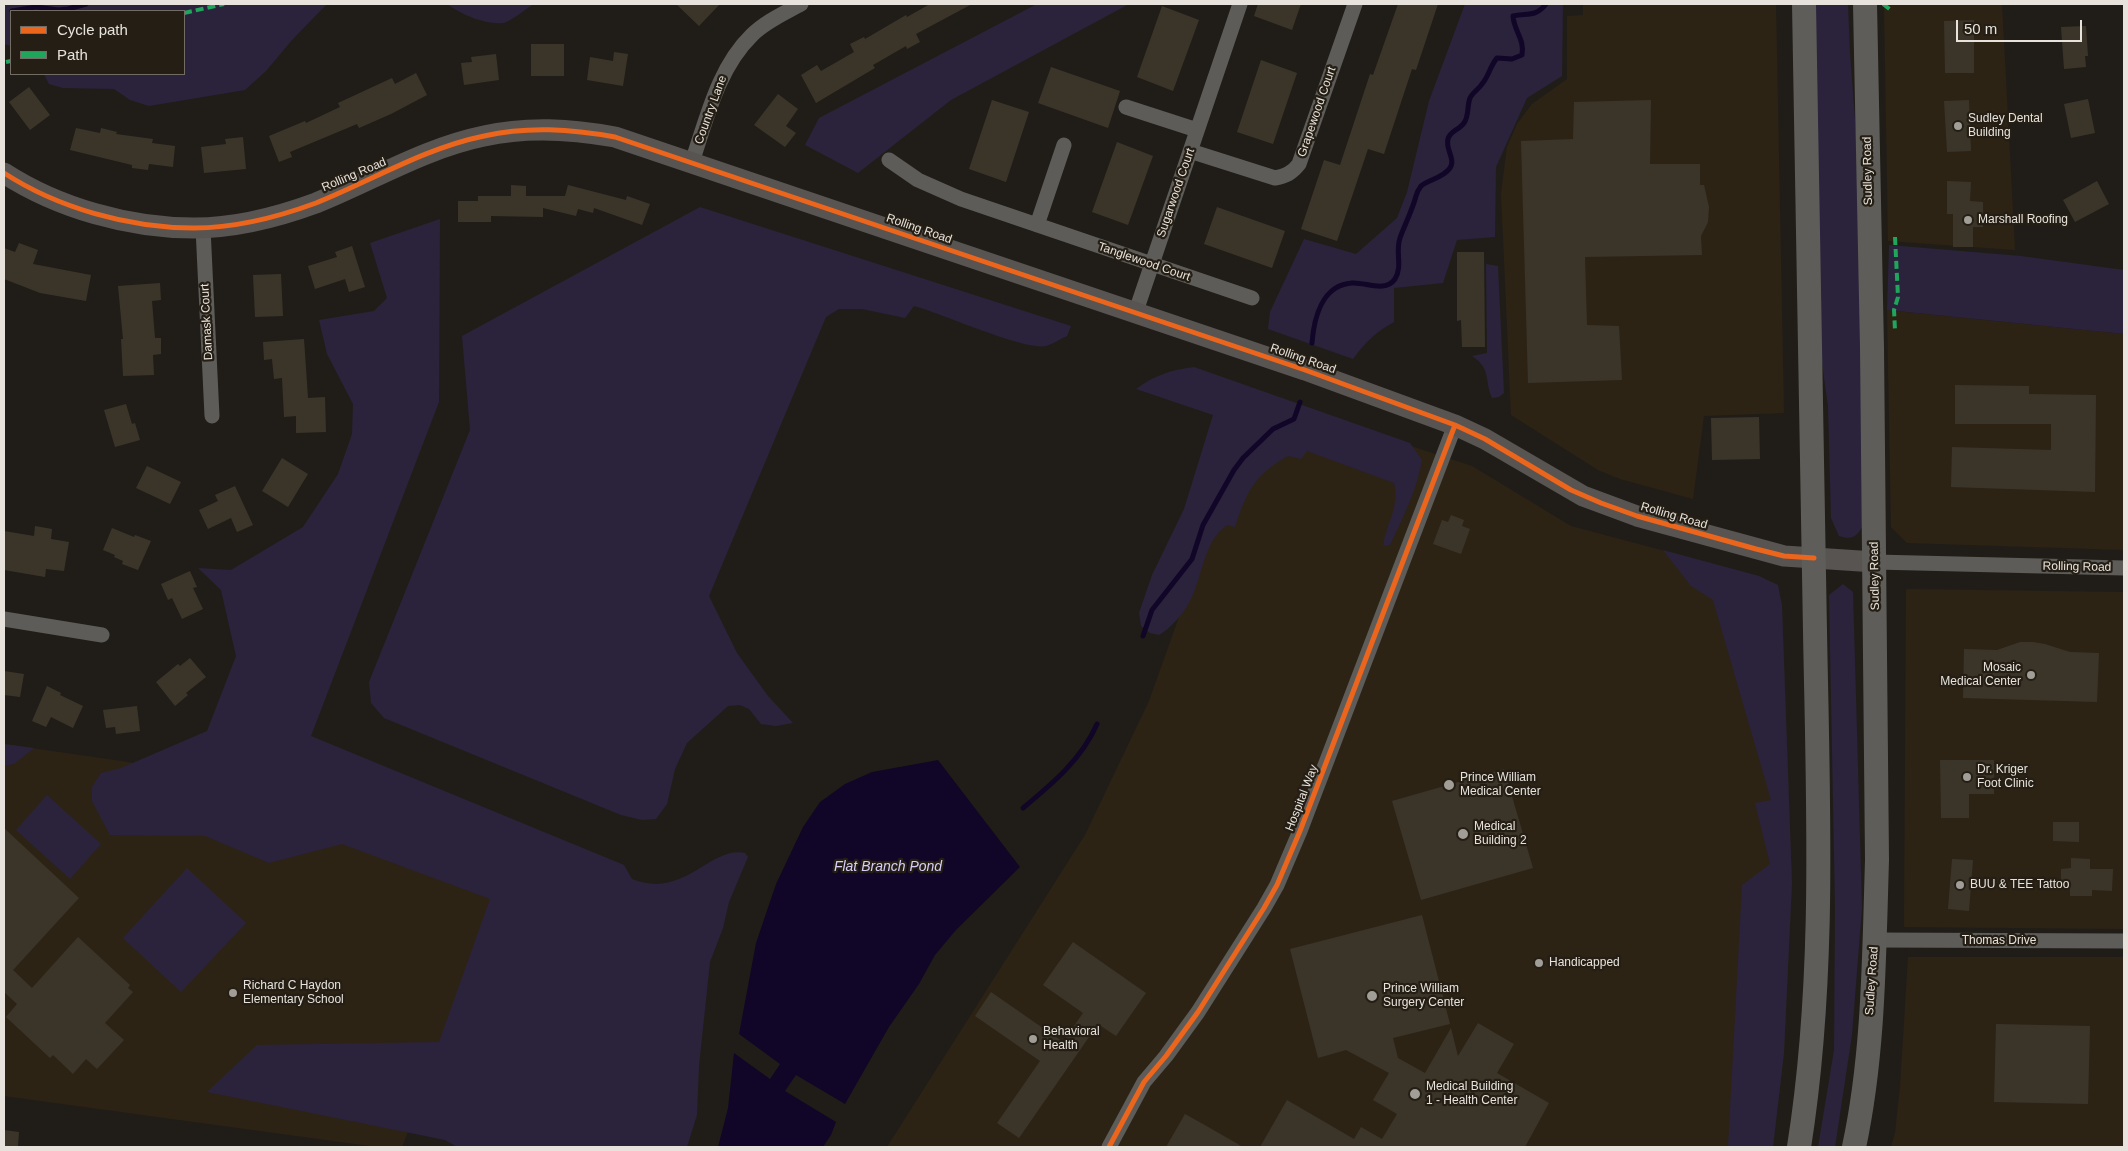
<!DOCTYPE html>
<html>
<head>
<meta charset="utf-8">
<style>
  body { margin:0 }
  #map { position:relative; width:2128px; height:1151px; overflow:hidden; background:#201d18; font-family:Arial,sans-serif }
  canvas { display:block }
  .frame { position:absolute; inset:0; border:5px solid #e7e2dc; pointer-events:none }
  .legend { position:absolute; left:10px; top:10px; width:175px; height:65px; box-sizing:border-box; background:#241e14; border:1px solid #726c64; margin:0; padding:6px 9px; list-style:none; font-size:15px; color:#e7e2dc }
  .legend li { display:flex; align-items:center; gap:10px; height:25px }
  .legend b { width:25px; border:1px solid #726c64 }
  .scale { position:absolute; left:1956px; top:20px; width:126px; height:22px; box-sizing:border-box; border:2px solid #e7e2dc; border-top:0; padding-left:6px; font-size:15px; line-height:18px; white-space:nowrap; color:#e7e2dc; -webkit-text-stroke:4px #241e14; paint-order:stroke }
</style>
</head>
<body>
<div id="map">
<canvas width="2128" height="1151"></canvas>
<div class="frame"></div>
<ul class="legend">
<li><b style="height:6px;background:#eb651d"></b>Cycle path</li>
<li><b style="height:6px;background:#20a55d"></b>Path</li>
</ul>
<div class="scale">50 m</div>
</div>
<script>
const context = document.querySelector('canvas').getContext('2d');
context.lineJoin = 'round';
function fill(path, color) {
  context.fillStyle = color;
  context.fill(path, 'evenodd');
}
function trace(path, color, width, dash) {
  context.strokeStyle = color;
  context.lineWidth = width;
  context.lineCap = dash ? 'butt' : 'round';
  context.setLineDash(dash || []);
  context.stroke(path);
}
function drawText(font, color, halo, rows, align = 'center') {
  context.font = font + ' Arial,sans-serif';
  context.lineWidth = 4.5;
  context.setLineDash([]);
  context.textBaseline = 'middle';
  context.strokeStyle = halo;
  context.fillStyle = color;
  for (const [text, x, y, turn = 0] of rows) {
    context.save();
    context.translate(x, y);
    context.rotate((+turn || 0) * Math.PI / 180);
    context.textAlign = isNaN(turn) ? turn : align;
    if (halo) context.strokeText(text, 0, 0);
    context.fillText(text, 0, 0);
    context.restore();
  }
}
const built = new Path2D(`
  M1583,4H1776L1784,413L1704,416L1693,499L1620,479L1598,470L1511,415L1501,193L1507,147L1517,124L1532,104L1567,79V16L1583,15Z
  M1884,4H2002L2015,250L1888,241Z
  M1887,310L2124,334V550L1907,543L1891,527Z
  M1258,396L1472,466L1571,526L1759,576L1778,585L1782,606L1792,883L1784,1053L1773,1147H887L1085,835L1149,701Z
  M1906,589L2124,592V929L1904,927Z
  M4,744L238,778L502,890L402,1147H377L4,1096Z
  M1908,957H2124V1147L1996,1146V1147H1891L1895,1133L1900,1087Z`);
const green = new Path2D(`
  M4,4H327L292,40L266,71L245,90L149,106L130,100L114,89L63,88L49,84L44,74H184V11H11V46L4,44Z
  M447,4H534C527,8 510,22 503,23C485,25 461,14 447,4Z
  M1037,4H1129L951,100L858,173L805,145L819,118Z
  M1465,4H1563L1562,76L1527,98L1496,167L1495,237L1457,240L1443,283L1394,288V322C1376,332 1365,342 1353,359L1268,329L1270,312L1304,239L1356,254L1397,218L1407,192L1429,101Z
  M1812,4H1848L1850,53L1859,172L1865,522C1858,535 1854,541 1839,536L1831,518L1828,406L1820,349Z
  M700,207L1071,326L1067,336C1060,339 1053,344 1046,346C1025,351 941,313 914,306L905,318L862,309H839L826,317L709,596L737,653L768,696L793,723L776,726L761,724L749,709L740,705L728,706L687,743L675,769L667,804L656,819L642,820L621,815L384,718L371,703L369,682L470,430L462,336Z
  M440,219L439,402L311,736L624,865L632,879C685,900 709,846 745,853L748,857L729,902L723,928L710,962L699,1066L697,1115L687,1147H457L445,1140L207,1092L257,1045L439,1042L490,899L342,844L269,863L205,836L110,835L92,801V787L101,773L121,768L207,731L236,656L221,590L198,568L231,570L303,527L338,474L352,434L353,404L327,354L319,320L374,311L387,298L370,243Z
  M1889,245L2021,256L2124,270V334L1887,310Z
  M1486,264L1498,266L1504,393L1499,397L1492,398C1484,380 1492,369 1472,356L1487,353Z
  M1194,367L1410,443L1422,460C1417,490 1403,517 1390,545L1383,546C1386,524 1400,507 1394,483L1307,451L1301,459L1288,456C1254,475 1247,491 1235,527L1227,525C1203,542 1203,576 1190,601C1184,613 1171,628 1159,635L1150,633L1141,626L1139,613L1152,575L1184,509L1213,415L1136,389C1155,375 1171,370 1194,367Z
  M1663,550L1759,576L1778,585L1782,606L1792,883L1784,1053L1773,1147H1728L1742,885L1770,864L1755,803L1771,800L1713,600L1691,586Z
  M1843,584L1853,592L1862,908L1852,1035L1835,1147H1818L1834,1050L1835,907L1829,595Z
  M4,744L34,748L14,764L4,766Z
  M47,795L101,844L70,879L16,830Z
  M187,868L246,923L181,992L123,938Z`);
const water = new Path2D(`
  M938,760L1020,867L956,930L935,955L919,984L889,1027L845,1104L796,1075L785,1091L836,1122L831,1135L823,1147H718L728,1108L734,1053L770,1079L780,1064L739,1034L756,943L776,884L803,827L820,802L845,784L872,772Z`);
const stream = new Path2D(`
  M12,11L36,7L58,10L68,9L86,4
  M1312,343C1314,318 1322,285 1352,283C1366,282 1385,293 1395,279C1403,266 1395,252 1400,238C1405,224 1412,211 1416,196C1417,192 1418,190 1421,186C1430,179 1443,178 1450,168C1456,159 1445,149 1448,139C1450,131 1459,130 1464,123C1469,116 1467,106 1470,98C1473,92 1479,89 1482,84C1489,76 1490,66 1497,58L1512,59L1522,55C1525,40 1514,31 1513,16C1528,13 1536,17 1546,4
  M1143,636L1152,610L1192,559L1203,525L1234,470L1243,458L1273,429L1294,419L1300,402
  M1023,808C1052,784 1082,759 1097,724`);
const building = new Path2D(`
  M676,4H720L699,26Z
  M930,4H972L916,34L920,42L907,49L906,46L873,65L875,68L816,103L801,75L817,65L821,71L854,52L850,44L864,37L865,39L906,15L907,17Z
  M1258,4H1301L1292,30L1254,16Z
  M1398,4H1438L1416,70L1412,69L1384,154L1368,149L1337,241L1301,229L1324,160L1340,165L1370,74L1373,75Z
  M1162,6L1199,20L1173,91L1137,77Z
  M1974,20V73H1945L1944,21Z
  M2086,26L2088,56H2085L2086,67L2064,69L2061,27Z
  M531,44H564V76H531Z
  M614,52L628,54L623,86L587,80L590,57L613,61Z
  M496,54L499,80L464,85L461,63L472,62L471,57Z
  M1261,60L1297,73L1273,144L1237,132Z
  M1051,67L1120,91L1108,128L1038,103Z
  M416,73L427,95L391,114L359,128L357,124L290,152L292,157L279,162L269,136L305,121L306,123L340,107L338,103L392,78L395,84Z
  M29,87L50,115L30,130L9,102Z
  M778,94L798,109L786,126L796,133L785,147L754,125Z
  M2088,99L2095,133L2071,138L2064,104Z
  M992,100L1029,112L1006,182L969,169Z
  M1651,100L1650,164H1700V185H1704L1709,207L1708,222L1701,236L1702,255L1585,257L1587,325L1619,326L1622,380L1528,383L1521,141L1573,139L1574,102Z
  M1969,100L1971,151L1947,152L1944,101Z
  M76,128L100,133L101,128L117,132L116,134L153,139L152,143L175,146L173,167L149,164L148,170L132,168V165L70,150Z
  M243,137L246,169L204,173L201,147L226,144L225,139Z
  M1117,142L1153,156L1128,225L1092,212Z
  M1947,181L1971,182L1970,201L1983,202V227H1973V247H1953V214H1947Z
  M2097,181L2109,204L2075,222L2063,200Z
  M511,185L526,186V196H565L568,185L626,200L627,196L650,204L642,225L594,208L593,213L578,209L576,216L543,208V217L491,216V222H458V201H478V196H511Z
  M1217,207L1285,231L1272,268L1204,244Z
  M19,243L38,250L33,264L91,275L86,301L40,293L4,279V248L15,252Z
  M352,246L365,287L349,292L345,279L315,289L308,266L337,257L335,252Z
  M1457,252H1484L1485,347H1462L1461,320L1457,321Z
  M281,274L283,316L255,317L253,275Z
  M160,283L161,300L152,301L155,338H161V354L153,355L154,375L123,376L121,339H123L118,286Z
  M304,339L308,398L325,397L326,432L296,433V416L284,417L282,378L274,379L272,359L264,360L263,342Z
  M1955,385L2029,386V394L2096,395L2095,492L1951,487L1952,447L2051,450V424H1955Z
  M126,404L132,424L135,423L140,440L115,447L104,410Z
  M1759,417L1760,459L1712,460L1711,418Z
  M282,458L308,474L288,507L262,491Z
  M147,466L181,482L170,504L136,488Z
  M235,486L253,525L237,532L231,518L208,529L199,510L218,501L215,495Z
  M1451,515L1464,520L1462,526L1470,529L1461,554L1433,544L1442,520L1448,522Z
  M35,526L52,529L51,539L69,542L64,571L46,569L45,577L4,570V531L34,536Z
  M112,528L134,537L135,535L151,541L138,570L122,564L123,561L114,557L115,555L103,550Z
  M190,571L197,587L193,588L203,609L182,619L172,598L168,600L161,584Z
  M2020,642H2033L2045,644L2070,652L2099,653L2097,702L1963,698L1964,649L1997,650Z
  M190,658L206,677L186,693L188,695L175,706L156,682L178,664L180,666Z
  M4,671L24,674L20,697L4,695Z
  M47,686L61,693L60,695L83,706L73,728L51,717L46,727L32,721Z
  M137,706L140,731L116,734L115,727L106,728L103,710Z
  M1940,760H1994V794H1969V818H1941Z
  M1504,769L1533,868L1421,900L1392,801Z
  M2053,822H2079V842L2053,841Z
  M4,828L79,898L13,970L32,988L78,937L130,985L128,988L133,992L105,1023L124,1040L97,1069L86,1059L73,1074L53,1055L50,1058L6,1017L17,1004L4,992Z
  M2071,858L2090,859V869H2113L2112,891L2092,890V896H2070V887H2061V869L2071,868Z
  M1952,859L1973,860L1969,911L1948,909Z
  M1422,915L1450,1024L1393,1038L1398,1058L1425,1073L1451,1028L1458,1056L1478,1023L1514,1044L1497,1073L1549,1103L1525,1147H1260L1287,1100L1354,1139L1361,1127L1382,1139L1397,1114L1373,1100L1389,1073L1346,1050L1318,1058L1290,949Z
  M1073,942L1146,993L1116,1036L1098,1024L1019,1138L997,1123L1040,1061L975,1016L991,992L1063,1042L1083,1013L1043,985Z
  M1996,1024L2090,1026L2088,1104L1994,1102Z
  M1185,1114L1203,1124L1243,1147H1166Z
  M4,1130L19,1132L18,1147H4Z`);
const street = new Path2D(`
  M1126,107L1197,130
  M1190,151L1275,178C1286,176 1292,173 1299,164L1355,4
  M889,160L918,180L961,199L1252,298
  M692,162C707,118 718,68 752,35C766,21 785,13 801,4
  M1037,225L1064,145
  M203,228L212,416
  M1135,314L1240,4
  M1875,562L2124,568
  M4,619L102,635
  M1875,940L2124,941
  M1109,1147L1144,1082L1166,1056L1198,1012L1264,908L1277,885L1300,831L1455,425`);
const secondary = new Path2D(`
  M4,173C58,208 129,228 194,228C235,228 278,217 316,203C371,181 425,148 484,136C528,126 571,129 615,137L1305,370L1455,425L1485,439L1583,496L1637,516L1784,556L1875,562`);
const primary = new Path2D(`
  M1799,1147C1826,977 1818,802 1815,631C1811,422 1807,213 1804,4
  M1854,1147C1874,1054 1874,956 1877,860L1872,348L1865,4`);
const quiet = new Path2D(`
  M1883,4L1891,10
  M184,13L224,4
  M6,62L11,61
  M1895,237L1898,297L1894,310L1895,330`);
const cycleway = new Path2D(`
  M4,173C58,208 129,228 194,228C235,228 278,217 316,203C371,181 425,148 484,136C528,126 571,129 615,137L1305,370L1455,425L1485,439L1571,490L1601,503L1637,516L1756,549L1784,556L1814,558
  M1109,1147L1144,1082L1166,1056L1198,1012L1264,908L1277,885L1300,831L1455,425`);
const markers = [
  [1958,126,5,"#a19d97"],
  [1968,220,5,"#a19d97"],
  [2031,675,5,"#a19d97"],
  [1967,777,5,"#a19d97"],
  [1449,785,6,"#a19d97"],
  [1463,834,6,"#a19d97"],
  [1960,885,5,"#a19d97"],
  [1539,963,5,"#a19d97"],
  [233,993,5,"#a19d97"],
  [1372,996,6,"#a19d97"],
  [1033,1039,5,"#a19d97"],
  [1415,1094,6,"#a19d97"]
];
const streetNames = [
  ["Country Lane",711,110,-70],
  ["Grapewood Court",1317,112,-71],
  ["Sudley Road",1868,171,-91],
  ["Rolling Road",354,175,-23],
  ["Sugarwood Court",1176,193,-71],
  ["Rolling Road",919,229,19],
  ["Tanglewood Court",1144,262,19],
  ["Damask Court",207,322,-93],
  ["Rolling Road",1303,359,19],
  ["Rolling Road",1674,516,16],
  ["Rolling Road",2077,567,1],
  ["Sudley Road",1875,576,-91],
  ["Hospital Way",1302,798,-69],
  ["Thomas Drive",1999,941],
  ["Sudley Road",1872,981,-86]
];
const poiNames = [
  ["Sudley Dental",1968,119],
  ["Building",1968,133],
  ["Marshall Roofing",1978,220],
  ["Mosaic",2021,668,"right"],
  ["Medical Center",2021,682,"right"],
  ["Dr. Kriger",1977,770],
  ["Foot Clinic",1977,784],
  ["Prince William",1460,778],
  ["Medical Center",1460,792],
  ["Medical",1474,827],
  ["Building 2",1474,841],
  ["BUU & TEE Tattoo",1970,885],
  ["Handicapped",1549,963],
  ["Richard C Haydon",243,986],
  ["Elementary School",243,1000],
  ["Prince William",1383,989],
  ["Surgery Center",1383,1003],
  ["Behavioral",1043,1032],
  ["Health",1043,1046],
  ["Medical Building",1426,1087],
  ["1 - Health Center",1426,1101]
];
const waterNames = [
  ["Flat Branch Pond",888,867]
];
fill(built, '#2c2315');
fill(green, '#2a233b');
fill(water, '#110627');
trace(stream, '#110627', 5);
fill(building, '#3b3529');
trace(street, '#5d5c59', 15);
trace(secondary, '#575451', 21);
trace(primary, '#5f5d59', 24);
trace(quiet, '#20a55d', 4, [8, 4]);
trace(cycleway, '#eb651d', 5);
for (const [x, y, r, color] of markers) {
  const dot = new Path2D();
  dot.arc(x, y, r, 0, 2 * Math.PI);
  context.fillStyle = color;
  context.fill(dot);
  trace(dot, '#241e14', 2);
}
drawText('12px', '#e7e2dc', '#241e14', streetNames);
drawText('12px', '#e7e2dc', '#241e14', poiNames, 'left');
drawText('italic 14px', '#d7cefa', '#241e14', waterNames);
</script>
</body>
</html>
